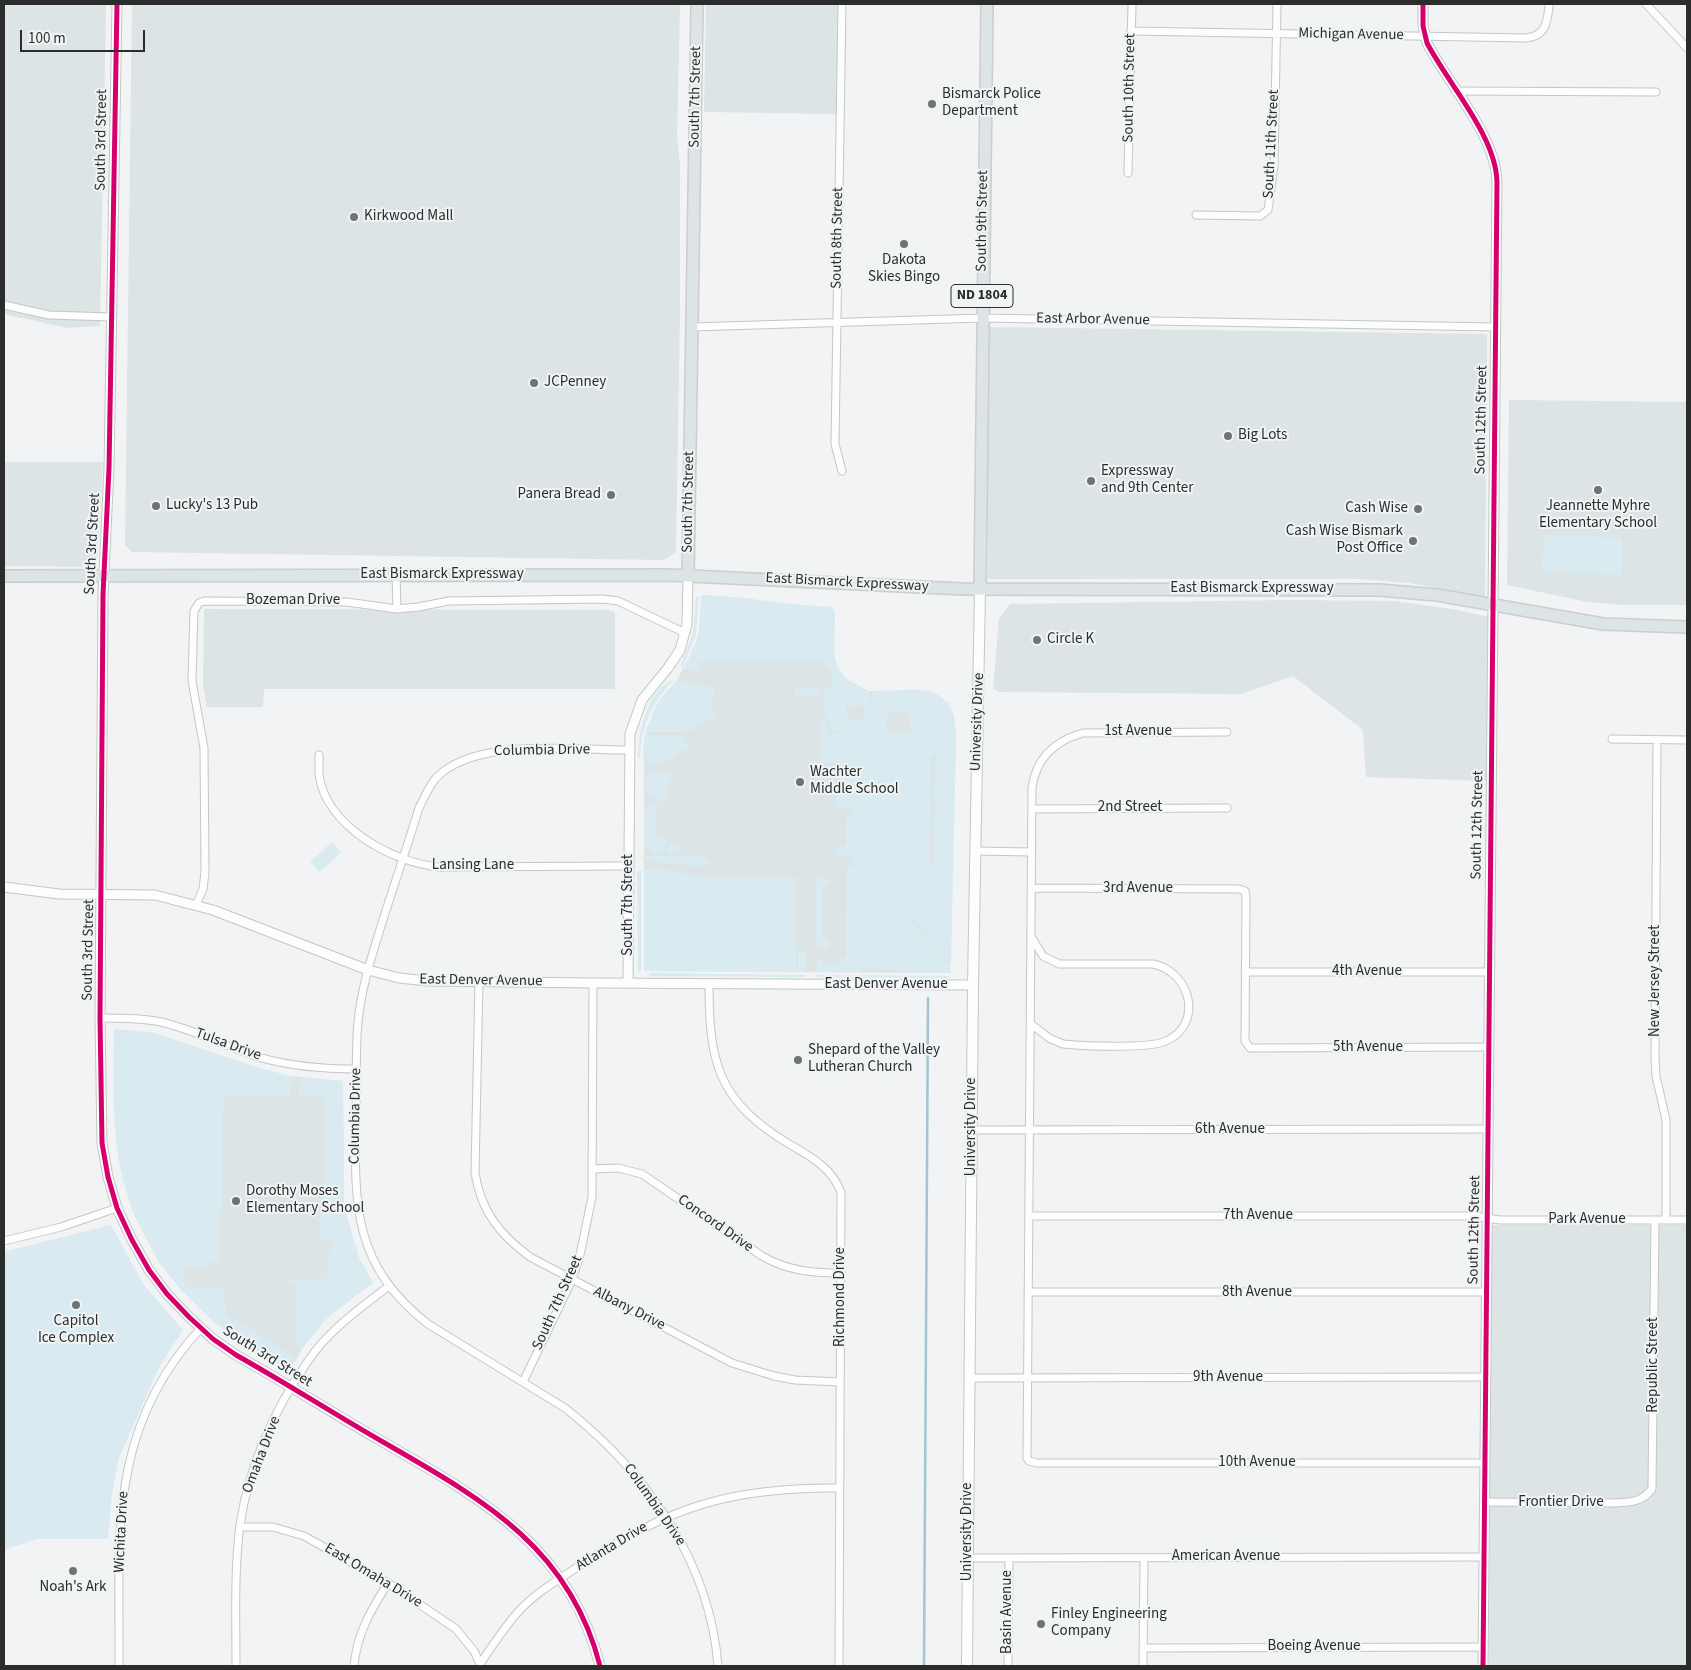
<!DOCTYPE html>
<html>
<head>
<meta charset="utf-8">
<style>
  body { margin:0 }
  #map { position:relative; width:1691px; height:1670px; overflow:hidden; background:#f1f3f4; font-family:"Source Sans 3",sans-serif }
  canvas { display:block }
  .frame { position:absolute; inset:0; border:5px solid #2b2d2d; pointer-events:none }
  .scale { position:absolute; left:20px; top:30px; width:125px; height:22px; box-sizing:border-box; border:2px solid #2b2d2d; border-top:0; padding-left:6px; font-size:15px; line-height:18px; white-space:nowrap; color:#2b2d2d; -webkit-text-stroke:4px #f0f4f5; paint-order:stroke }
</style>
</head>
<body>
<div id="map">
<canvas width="1691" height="1670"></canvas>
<div class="frame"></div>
<div class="scale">100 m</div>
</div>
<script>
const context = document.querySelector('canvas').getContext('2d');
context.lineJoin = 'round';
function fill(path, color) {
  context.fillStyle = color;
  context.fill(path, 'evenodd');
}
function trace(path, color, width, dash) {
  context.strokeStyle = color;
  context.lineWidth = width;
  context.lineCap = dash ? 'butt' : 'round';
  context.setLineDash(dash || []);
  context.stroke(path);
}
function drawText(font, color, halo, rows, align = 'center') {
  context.font = font + ' "Source Sans 3",sans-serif';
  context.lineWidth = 4;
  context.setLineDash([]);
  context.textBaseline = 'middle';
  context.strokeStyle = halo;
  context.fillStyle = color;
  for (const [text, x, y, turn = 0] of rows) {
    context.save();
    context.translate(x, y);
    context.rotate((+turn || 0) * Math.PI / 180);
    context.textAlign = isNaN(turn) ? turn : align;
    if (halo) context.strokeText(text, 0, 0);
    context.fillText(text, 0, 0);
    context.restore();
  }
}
const built = new Path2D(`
  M4,4H106L100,326L67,328L4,314Z
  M132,4H680L677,137L680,163V310L676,552L664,560L132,552L125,545Z
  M706,4H838L837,114L704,112Z
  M987,327L1487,334L1485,597L1409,583L1360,579H988Z
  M1509,400L1687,402V605H1624L1588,602L1507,585Z
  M4,462H103L97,561L91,567L4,566Z
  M701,595L744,598L795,605L832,607L835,614L834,658L836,667L848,680L869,691H929L948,703L954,716L956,738L950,973L644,971V741L654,709L677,680L695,647L701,622Z
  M1291,600L1394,601L1458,610L1488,617L1486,781L1366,777L1363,730L1293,676L1241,694L1000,692L993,689L999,619L1010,604Z
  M204,609L608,610L615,612V689H264L263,707H207L203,685Z
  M114,1029L154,1033L280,1075L343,1081L344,1208L359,1258L373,1283L344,1303L318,1326L302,1349L290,1371L235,1337L181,1290L159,1262L135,1217L127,1194L116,1139Z
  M1491,1225H1687V1666H1489Z`);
const green = new Path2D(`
  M1545,535L1622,538V575L1545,571L1542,566Z
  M701,595C745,598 788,605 832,607L835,614C834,650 827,678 869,691L870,712L872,691C917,691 954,678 956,738L951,965L909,914L907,915L951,968L950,973H900V969H862V972H816L818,959L823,960V965H838L840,958H846L847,867H852V857H835V846H846V818L853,817V808H836V790L853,788V784L840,783L839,775L853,773V768L839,767L838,763H821V715L826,721L828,734L854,732L830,731V724L824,712V687H832V668L827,667L826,661H699L698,670H684L699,634ZM864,705L865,717L860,725L859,719L851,720L850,717L846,716V706ZM888,711H908L911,732L885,731ZM931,756H936L934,802L937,803V815L934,816L935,862H930Z
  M696,596H699L696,634L682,669L681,665L693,633Z
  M675,679C652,701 641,726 640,758H638C638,733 647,688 675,679Z
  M677,680L714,688V695L711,697L716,705L711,708L716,716L687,732H645L660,699Z
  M794,687H821V695H794Z
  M644,735H682L689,747L661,765H649L643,759Z
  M646,772L668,773L673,780L667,783V794L662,802L646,792Z
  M651,802L659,804L655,812V834L668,842L663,853H652L649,848H645V809Z
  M332,842L341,853L319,872L310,862Z
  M670,843L682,849L680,854L666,853Z
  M643,856H699L708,861V864C699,869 657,861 643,861Z
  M641,870V971H638L637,872Z
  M644,870H665L704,877H796V972L644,971Z
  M821,877L827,878L829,881L827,884L822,885V940L827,941L829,944L825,948L818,947L816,944L815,882Z
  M798,949L806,952V972H798Z
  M649,973L806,975L804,977L649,976Z
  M816,975L950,976L946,978L818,977Z
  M114,1029L154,1033L232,1060L293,1077L289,1096H223L222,1211H219V1261H212L209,1267H184L185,1287L224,1288L226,1313L297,1359L290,1371C272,1360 252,1350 235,1338C170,1291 123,1220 116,1139C112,1103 114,1066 114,1029Z
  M301,1078L343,1081L344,1208L359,1258L373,1283L328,1317L302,1349L296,1344L295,1282H287V1279H327L328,1254L331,1253L332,1241L320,1240V1215L326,1210V1191L323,1188L324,1096H298Z
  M111,1225L144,1285L183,1330L159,1367L119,1458L112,1493L108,1539H37L4,1550V1252Z`);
const stream = new Path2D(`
  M924,1666L928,998`);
const minor = new Path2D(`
  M842,4L835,444L842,471
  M1646,4L1687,48
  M1131,31L1526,38C1545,36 1547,24 1549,7
  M1455,91L1656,92
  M1128,173L1132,4
  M1196,215L1260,216L1268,210L1274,166L1277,4
  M4,305L49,315L111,317
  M692,327L982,318L1495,327
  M396,575L397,609
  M1227,732L1083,733C1054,741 1036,758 1032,788L1027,1458L1029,1461L1037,1463H1485
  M1612,739L1687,740
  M1657,740L1655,1057L1656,1076L1666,1120V1220
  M629,750C576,750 474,737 436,778C429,786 424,798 419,808C407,847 394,885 382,923C372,955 361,989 358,1022C355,1055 357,1088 356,1121C354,1207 354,1266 428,1324L565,1408C646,1472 710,1561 718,1666
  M319,755C319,761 319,768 319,774C325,826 393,863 439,867L628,866
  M1032,809L1227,808
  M975,851L1031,852
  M1031,888L1239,889L1245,891L1246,897L1245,1041L1250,1048L1489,1047
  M196,905L203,889L205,872L204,748L192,681L194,611L199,603L204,601L347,602L397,609L418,607L449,601L603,599L618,601L685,633
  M1245,972H1489
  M479,982L475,1173C481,1211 499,1234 530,1257L732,1363L774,1376L795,1380L840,1382
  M709,984C709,1063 718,1101 789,1144C811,1157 831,1167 841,1192L839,1666
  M100,1018C121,1018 141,1018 161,1022C196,1030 228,1048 262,1058C294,1067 325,1069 357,1069
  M1031,1024L1049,1038L1063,1044C1084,1046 1148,1049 1166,1041C1204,1024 1191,972 1153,964H1059L1043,956L1032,938
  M972,1130L1488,1129
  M592,1169L618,1168L642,1174L762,1256C788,1271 812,1273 841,1273
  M1029,1216H1473L1500,1220H1687
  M4,1241L61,1227L117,1208
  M1028,1292H1487
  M969,1378L1486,1377
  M523,1382L572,1280L580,1255L592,1197L593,983
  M1485,1502L1616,1503C1631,1502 1642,1502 1652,1489L1655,1220
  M240,1527H273L304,1536L388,1583L456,1629L474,1651L481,1666
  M968,1558L1484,1557
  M1143,1648L1484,1647
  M480,1664C492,1646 504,1628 518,1612C536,1592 560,1579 582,1564C671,1506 733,1487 839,1488
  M119,1666C120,1538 106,1430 201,1328
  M236,1666C236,1620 234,1571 240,1525C249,1466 274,1410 308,1361C328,1331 360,1308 389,1286
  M354,1666C357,1633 371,1610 388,1583
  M1008,1666L1009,1558
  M1143,1666L1144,1558`);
const tertiary = new Path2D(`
  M117,4L109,468L103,595L100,1018L102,1143L108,1177L117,1208L132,1240L149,1270L167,1294L189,1317L213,1339L236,1355C286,1383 334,1414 383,1442C482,1499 570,1547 600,1666
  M1423,4V26L1427,43C1449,85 1496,136 1497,182L1483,1666
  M4,887L59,894L155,895L213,910L368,970L399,978L428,981L593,983L973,985
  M628,983L630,734L642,700L668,668L680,650L687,624L688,576`);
const secondary = new Path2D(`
  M967,1666L973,985L980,589`);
const primary = new Path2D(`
  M4,576L669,575L963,589L1380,590L1437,595L1603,624L1687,627
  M688,576L697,4
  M980,589L987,4`);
const cycleway = new Path2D(`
  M117,4L109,468L103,595L100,1018L102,1143L108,1177L117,1208L132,1240L149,1270L167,1294L189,1317L213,1339L236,1355C286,1383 334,1414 383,1442C482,1499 570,1547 600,1666
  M1423,4V26L1427,43C1449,85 1496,136 1497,182L1483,1666`);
const markers = [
  [932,104,5,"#707273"],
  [354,217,5,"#707273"],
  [904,244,5,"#707273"],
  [534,383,5,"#707273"],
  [1228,436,5,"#707273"],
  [1091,481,5,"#707273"],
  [1598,490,5,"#707273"],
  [611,495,5,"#707273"],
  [156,506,5,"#707273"],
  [1418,509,5,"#707273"],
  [1413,541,5,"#707273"],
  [1037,640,5,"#707273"],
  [800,782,5,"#707273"],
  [798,1060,5,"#707273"],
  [236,1201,5,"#707273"],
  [76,1305,5,"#707273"],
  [73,1571,5,"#707273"],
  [1041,1624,5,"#707273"]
];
const shields = [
  [982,296,62]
];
const shieldNames = [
  ["ND 1804",982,296]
];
const streetNames = [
  ["Michigan Avenue",1351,35,1],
  ["South 10th Street",1130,88,-89],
  ["South 7th Street",696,97,-89],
  ["South 3rd Street",102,140,-89],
  ["South 11th Street",1272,144,-87],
  ["South 9th Street",983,221,-89],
  ["South 8th Street",838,238,-89],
  ["East Arbor Avenue",1093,320,1],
  ["South 12th Street",1482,420,-89],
  ["South 7th Street",689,502,-89],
  ["South 3rd Street",93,544,-87],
  ["East Bismarck Expressway",442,575],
  ["East Bismarck Expressway",847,583,3],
  ["East Bismarck Expressway",1252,589],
  ["Bozeman Drive",293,601],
  ["University Drive",978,722,-88],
  ["1st Avenue",1138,732],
  ["Columbia Drive",542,751,-1],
  ["2nd Street",1130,808],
  ["South 12th Street",1478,825,-89],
  ["Lansing Lane",473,866],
  ["3rd Avenue",1138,889],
  ["South 7th Street",629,905,-90],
  ["South 3rd Street",89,950,-89],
  ["4th Avenue",1367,972],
  ["East Denver Avenue",481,981,1],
  ["New Jersey Street",1656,981,-90],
  ["East Denver Avenue",886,985],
  ["Tulsa Drive",228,1045,20],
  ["5th Avenue",1368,1048],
  ["Columbia Drive",356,1116,-89],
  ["University Drive",972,1127,-90],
  ["6th Avenue",1230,1130],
  ["7th Avenue",1258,1216],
  ["Park Avenue",1587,1220],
  ["Concord Drive",715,1224,35],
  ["South 12th Street",1475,1230,-89],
  ["8th Avenue",1257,1293],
  ["Richmond Drive",841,1297,-90],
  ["South 7th Street",558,1303,-66],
  ["Albany Drive",629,1309,27],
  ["South 3rd Street",267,1357,32],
  ["Republic Street",1654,1365,-90],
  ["9th Avenue",1228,1378],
  ["Omaha Drive",262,1455,-69],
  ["10th Avenue",1257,1463],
  ["Frontier Drive",1561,1503],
  ["Columbia Drive",654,1505,55],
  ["Wichita Drive",122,1532,-87],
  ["University Drive",968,1532,-90],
  ["Atlanta Drive",612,1547,-31],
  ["American Avenue",1226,1557],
  ["East Omaha Drive",373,1576,31],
  ["Basin Avenue",1008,1612,-90],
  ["Boeing Avenue",1314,1647]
];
const poiNames = [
  ["Bismarck Police",942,95],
  ["Department",942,112],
  ["Kirkwood Mall",364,217],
  ["Dakota",904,261,"center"],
  ["Skies Bingo",904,278,"center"],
  ["JCPenney",544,383],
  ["Big Lots",1238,436],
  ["Expressway",1101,472],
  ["and 9th Center",1101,489],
  ["Panera Bread",601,495,"right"],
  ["Lucky's 13 Pub",166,506],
  ["Jeannette Myhre",1598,507,"center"],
  ["Elementary School",1598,524,"center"],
  ["Cash Wise",1408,509,"right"],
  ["Cash Wise Bismark",1403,532,"right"],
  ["Post Office",1403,549,"right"],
  ["Circle K",1047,640],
  ["Wachter",810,773],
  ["Middle School",810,790],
  ["Shepard of the Valley",808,1051],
  ["Lutheran Church",808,1068],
  ["Dorothy Moses",246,1192],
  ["Elementary School",246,1209],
  ["Capitol",76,1322,"center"],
  ["Ice Complex",76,1339,"center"],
  ["Noah's Ark",73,1588,"center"],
  ["Finley Engineering",1051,1615],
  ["Company",1051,1632]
];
fill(built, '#dde4e6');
fill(green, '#d9ebf1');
trace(stream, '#a2c5d0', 2.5);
trace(minor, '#c5c6c7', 9);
trace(tertiary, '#c5c6c7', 11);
trace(secondary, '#c5c6c7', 12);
trace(primary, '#cccdcd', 14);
trace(minor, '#fdfdfd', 7);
trace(tertiary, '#fdfdfd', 9);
trace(secondary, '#fdfdfd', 10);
trace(primary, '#dce4e6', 11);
trace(cycleway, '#d6006c', 5);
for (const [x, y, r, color] of markers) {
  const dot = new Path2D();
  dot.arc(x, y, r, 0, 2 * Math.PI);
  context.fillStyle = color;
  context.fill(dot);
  trace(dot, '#f0f4f5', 2);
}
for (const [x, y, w] of shields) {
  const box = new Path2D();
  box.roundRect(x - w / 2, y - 11.5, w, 23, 4);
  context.fillStyle = '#f0f4f5';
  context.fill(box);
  trace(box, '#2b2d2d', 1);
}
drawText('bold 14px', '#2b2d2d', null, shieldNames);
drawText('15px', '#2b2d2d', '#f0f4f5', streetNames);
drawText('15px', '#2b2d2d', '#f0f4f5', poiNames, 'left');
</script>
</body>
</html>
